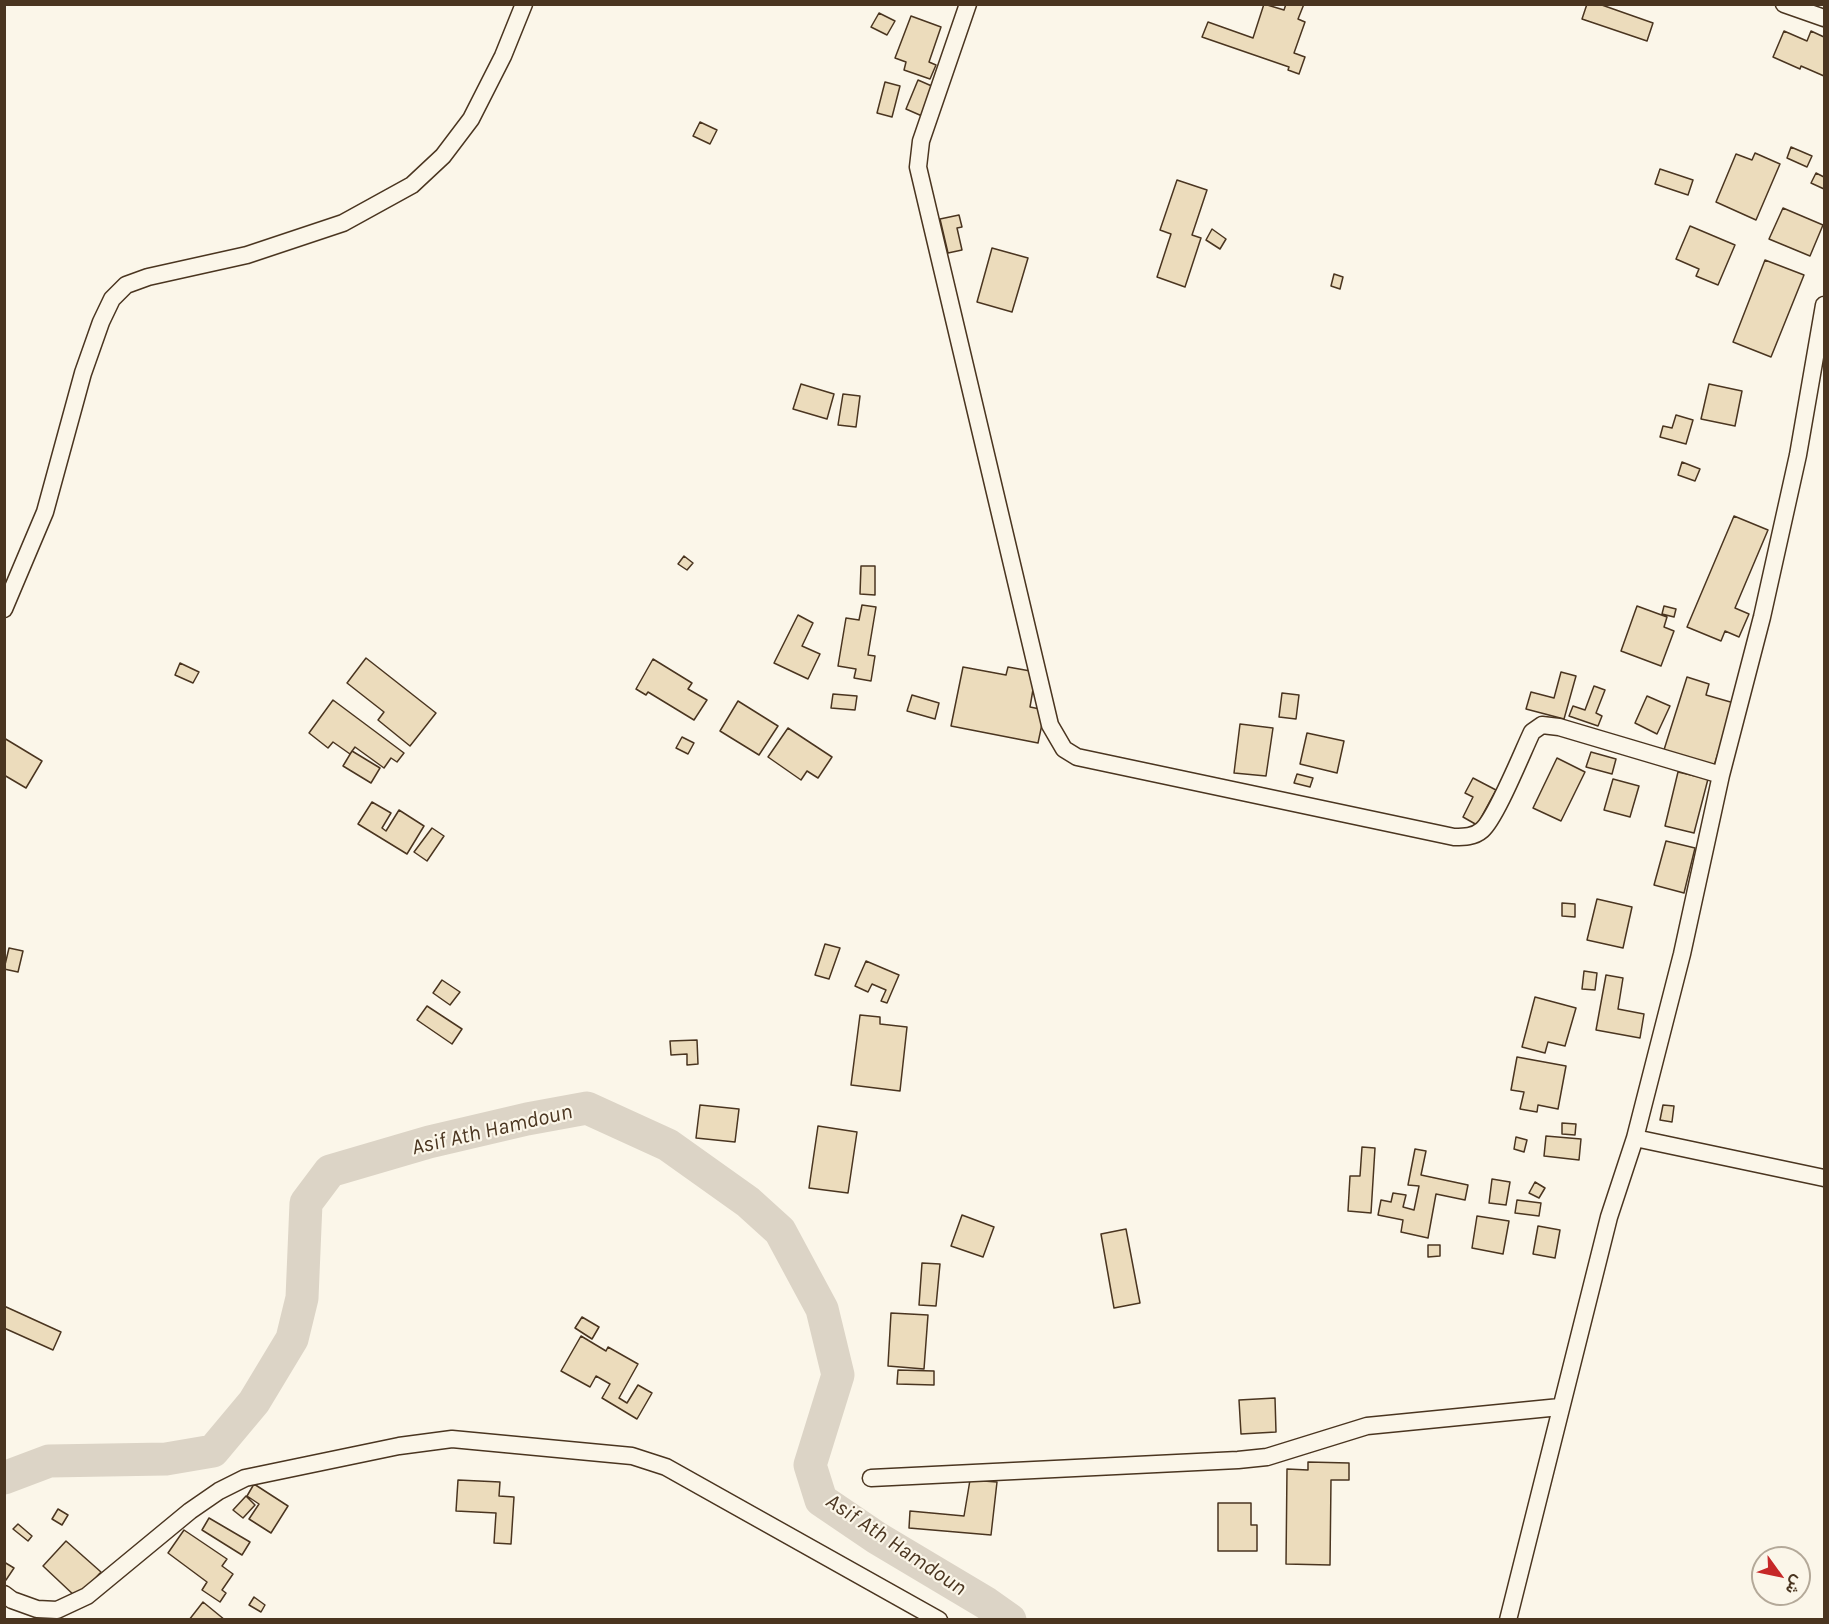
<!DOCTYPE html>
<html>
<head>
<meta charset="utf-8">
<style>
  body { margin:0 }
  #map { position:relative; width:1829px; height:1624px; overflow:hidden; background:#fbf6e9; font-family:Karla,Vazirmatn,sans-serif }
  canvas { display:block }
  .frame { position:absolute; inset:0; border:6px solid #4a3520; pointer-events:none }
  .north { position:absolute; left:1751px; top:1546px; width:60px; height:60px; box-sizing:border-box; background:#fbf6e9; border:2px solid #b4a999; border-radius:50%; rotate:123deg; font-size:16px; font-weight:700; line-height:24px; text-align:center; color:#4a3520 }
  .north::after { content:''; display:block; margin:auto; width:21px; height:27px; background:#c62828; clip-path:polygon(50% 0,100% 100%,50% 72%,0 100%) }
</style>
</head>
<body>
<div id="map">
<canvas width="1829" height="1624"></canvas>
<div class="frame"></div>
<div class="north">ش</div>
</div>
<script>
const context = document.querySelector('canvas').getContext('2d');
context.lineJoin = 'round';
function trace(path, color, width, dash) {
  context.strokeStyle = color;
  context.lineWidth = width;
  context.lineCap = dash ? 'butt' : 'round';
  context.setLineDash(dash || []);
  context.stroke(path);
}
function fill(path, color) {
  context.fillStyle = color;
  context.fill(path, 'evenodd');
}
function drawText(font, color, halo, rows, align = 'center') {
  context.font = font + ' Karla,sans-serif';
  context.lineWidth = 4.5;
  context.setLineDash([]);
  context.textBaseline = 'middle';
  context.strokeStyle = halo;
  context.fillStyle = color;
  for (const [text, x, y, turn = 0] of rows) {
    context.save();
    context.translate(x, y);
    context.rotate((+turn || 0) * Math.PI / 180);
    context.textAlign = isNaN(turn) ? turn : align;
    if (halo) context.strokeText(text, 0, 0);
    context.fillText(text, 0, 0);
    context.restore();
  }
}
const river = new Path2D(`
  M4,1478L49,1461L166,1459L213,1451L254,1402L292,1339L302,1298L306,1203L330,1171L429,1142L527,1119L587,1108L668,1145L748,1202L780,1231L822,1309L838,1375L810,1465L821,1500L877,1538L986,1603L1010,1620`);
const building = new Path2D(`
  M1264,4L1284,10L1286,4H1304L1298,19L1305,22L1294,53L1305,57L1299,74L1288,70L1289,67L1202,37L1208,22L1253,38Z
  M1587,4H1599L1653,23L1647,41L1582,19Z
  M879,13L895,21L887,35L871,27Z
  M911,16L941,27L929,62L936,65L930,79L904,70L906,62L895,58Z
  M1784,31L1807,41L1811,31L1824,37V76L1801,66L1800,69L1773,57Z
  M918,80L934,87L922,116L906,109Z
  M885,82L900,86L892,117L877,113Z
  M700,122L717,130L710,144L693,136Z
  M1791,147L1812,156L1807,167L1787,158Z
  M1755,153L1780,164L1756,220L1716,202L1736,154L1752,160Z
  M1660,169L1693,180L1688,195L1655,184Z
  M1816,173L1824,177V189L1811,183Z
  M1177,180L1207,190L1192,235L1201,238L1185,287L1157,277L1171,234L1160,230Z
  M1783,208L1823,225L1810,256L1769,239Z
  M959,215L962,227L957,228L962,250L948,253L940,219Z
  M1690,226L1735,245L1718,285L1696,276L1699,269L1676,259Z
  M1212,229L1226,239L1220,249L1206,240Z
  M992,248L1028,258L1012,312L977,302Z
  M1765,260L1804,275L1771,357L1733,342Z
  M1334,274L1343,277L1340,289L1331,286Z
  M801,384L834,394L827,419L793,409Z
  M1709,384L1742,391L1735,426L1701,419Z
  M843,394L860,396L856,427L838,425Z
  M1676,415L1693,420L1686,444L1660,437L1663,426L1672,428Z
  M1682,462L1700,469L1695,481L1678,475Z
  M1734,516L1768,530L1735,608L1749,614L1739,637L1725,631L1721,641L1687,627Z
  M684,556L693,563L687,570L678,564Z
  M861,566H875V595L860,594Z
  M862,605L876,607L868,655L875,656L871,681L854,678L856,669L838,666L846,618L859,620Z
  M1637,606L1667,617L1664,627L1674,631L1661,666L1621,651Z
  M1664,606L1676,609L1674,617L1662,614Z
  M798,615L813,623L802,646L820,654L808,679L774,663Z
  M366,658L436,713L410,746L378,720L384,712L347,683Z
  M653,659L692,683L688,689L707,700L694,720L648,692L646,695L636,689Z
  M180,663L199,672L193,683L175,675Z
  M963,667L1006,675L1008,667L1036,672L1030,707L1045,710L1038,743L951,726Z
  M1561,672L1576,676L1564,719L1526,709L1531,692L1554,698Z
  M1687,677L1709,684L1706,695L1734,703L1713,769L1663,753Z
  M1594,686L1605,690L1596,713L1602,716L1598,726L1569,716L1573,706L1585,710Z
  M1282,693L1299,695L1296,719L1279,717Z
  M833,694L857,696L855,710L831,708Z
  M912,695L939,703L935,719L907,711Z
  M1647,696L1670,706L1657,734L1635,723Z
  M333,700L404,753L397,762L391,758L384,768L355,747L350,754L333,742L328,748L309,733Z
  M738,701L778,726L759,755L720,731Z
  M1240,724L1273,728L1266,776L1234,773Z
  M788,728L832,757L818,778L807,771L801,780L768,757Z
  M1307,733L1344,741L1337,773L1300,764Z
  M682,737L694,743L688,754L676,748Z
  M4,738L42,761L26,788L4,775Z
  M352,751L380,768L371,783L343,766Z
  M1591,752L1616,759L1612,774L1586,767Z
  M1557,758L1585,772L1561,821L1533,808Z
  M1678,772L1708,779L1694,833L1665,826Z
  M1297,774L1313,778L1310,787L1294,783Z
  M1473,778L1496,790L1477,825L1463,817L1473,797L1465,793Z
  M1613,779L1639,786L1630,817L1604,810Z
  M372,802L391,813L382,828L386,831L399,810L424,826L407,854L358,824Z
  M432,828L444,836L427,861L414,852Z
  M1666,841L1695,848L1684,893L1654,885Z
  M1597,899L1632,907L1623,948L1587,940Z
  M1562,903L1575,904V917L1562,916Z
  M825,944L840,948L829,979L815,975Z
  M9,948L23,951L18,972L4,969Z
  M866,961L899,975L887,1003L881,1001L886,990L872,984L868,992L855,986Z
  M1584,971L1597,973L1595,990L1582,989Z
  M1606,975L1623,978L1618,1009L1644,1014L1640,1038L1596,1030Z
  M442,980L460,992L450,1005L433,993Z
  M1535,997L1576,1008L1565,1046L1548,1042L1545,1053L1522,1047Z
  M427,1006L462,1029L452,1044L417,1020Z
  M860,1015L880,1017V1024L907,1027L900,1091L851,1085Z
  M697,1040L698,1064L687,1065V1054L671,1055L670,1041Z
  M1517,1057L1566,1066L1558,1109L1538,1105L1537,1112L1520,1109L1524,1092L1511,1090Z
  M700,1105L739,1109L735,1142L696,1138Z
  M1663,1105L1674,1106L1672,1122L1660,1120Z
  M1562,1123L1576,1124L1575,1135L1562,1134Z
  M818,1126L857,1132L848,1193L809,1188Z
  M1546,1136L1581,1139L1579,1160L1544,1156Z
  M1516,1137L1527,1140L1524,1152L1514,1149Z
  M1362,1147L1375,1148L1371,1213L1348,1211L1350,1176H1360Z
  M1415,1149L1426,1151L1421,1175L1468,1185L1465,1200L1436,1194L1428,1238L1401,1232L1403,1220L1378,1215L1381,1200L1391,1202L1393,1193L1406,1195L1403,1207L1414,1210L1419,1186L1408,1185Z
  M1492,1179L1510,1182L1506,1205L1489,1203Z
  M1535,1182L1545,1188L1539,1198L1529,1193Z
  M1517,1200L1541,1203L1539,1216L1515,1213Z
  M962,1215L994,1227L983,1257L951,1246Z
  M1477,1216L1509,1221L1503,1254L1472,1248Z
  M1538,1226L1560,1230L1555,1258L1533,1254Z
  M1126,1229L1140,1303L1114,1308L1101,1234Z
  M1428,1245H1440V1256L1428,1257Z
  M922,1263L940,1264L936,1306L919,1305Z
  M4,1306L61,1332L53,1350L4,1328Z
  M891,1313L928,1315L924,1369L888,1366Z
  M582,1317L599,1327L592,1339L575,1328Z
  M581,1336L606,1351L608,1347L638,1364L619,1398L627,1403L638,1385L652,1393L637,1419L602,1398L610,1384L596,1376L590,1387L561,1371Z
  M898,1370L934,1371V1385L897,1384Z
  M1275,1398L1276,1432L1241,1434L1239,1400Z
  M1308,1462L1349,1463V1480H1331L1330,1565L1286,1564L1287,1469L1308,1470Z
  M458,1480L500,1482L499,1496L514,1497L511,1544L494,1543L496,1513L456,1511Z
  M970,1480L997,1482L991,1535L909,1528L910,1511L964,1516Z
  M254,1484L288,1506L271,1533L249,1519L259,1504L247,1496Z
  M246,1496L255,1505L243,1518L233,1510Z
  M1218,1503H1251V1525H1257V1551H1218Z
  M58,1509L68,1515L62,1525L52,1519Z
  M209,1518L250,1542L242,1555L202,1530Z
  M18,1524L32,1536L28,1541L13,1529Z
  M184,1530L227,1559L222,1566L233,1574L222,1590L226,1593L220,1602L202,1590L207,1582L168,1553Z
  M66,1541L101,1572L77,1598L43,1566Z
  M4,1562L14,1568L6,1580L4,1579Z
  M254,1597L265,1605L261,1612L249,1605Z
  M203,1602L225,1620H189Z`);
const street = new Path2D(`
  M968,4L921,141L918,167L1050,725L1064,749L1077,757L1454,837C1464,837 1474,837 1482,830C1496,818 1522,753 1532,732L1542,725L1559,727L1721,775
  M1784,4L1824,18
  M4,609L45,512L83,373L101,322L112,299L126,285L148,277L247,255L343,223L412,185L443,156L471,119L503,56L524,4
  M1635,1138L1824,1178
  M871,1478L1238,1460L1267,1457L1367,1426L1560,1407
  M4,1594L12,1600L37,1609L57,1610L87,1596L190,1511L219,1491L245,1478L399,1446L452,1439L632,1456L666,1467L939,1620
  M1508,1620L1609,1217L1635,1138L1682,954L1721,775L1762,617L1798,455L1824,305`);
const waterNames = [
  ["Asif Ath Hamdoun",492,1130,-13],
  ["Asif Ath Hamdoun",896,1545,34]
];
trace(river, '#dcd4c6', 33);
fill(building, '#ecdcbc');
trace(building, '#4a3520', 1.5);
trace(street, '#4a3520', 19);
trace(street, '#fbf6e9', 16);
drawText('italic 22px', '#4a3520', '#fbf6e9', waterNames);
</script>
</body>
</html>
